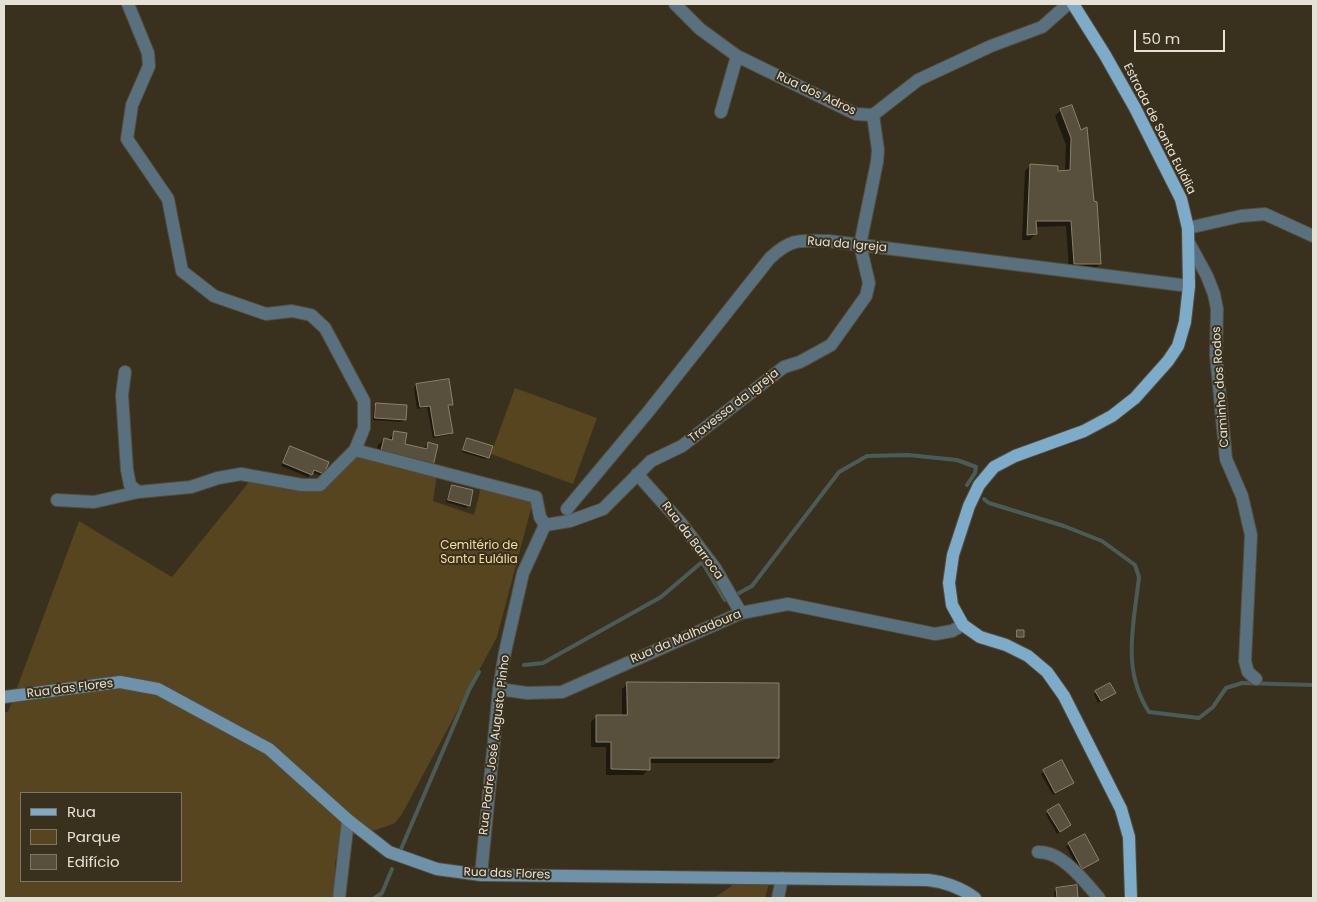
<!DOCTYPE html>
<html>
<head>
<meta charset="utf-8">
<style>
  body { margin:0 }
  #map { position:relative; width:1317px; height:902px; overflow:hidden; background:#39311e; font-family:Poppins,sans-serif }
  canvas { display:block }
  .frame { position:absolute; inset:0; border:5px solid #e6e1d5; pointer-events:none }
  .legend { position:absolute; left:20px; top:792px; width:162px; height:90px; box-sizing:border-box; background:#39311e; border:1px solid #7e7767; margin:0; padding:6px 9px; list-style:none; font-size:15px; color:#e6e1d5 }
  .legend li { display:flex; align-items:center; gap:10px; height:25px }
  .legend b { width:25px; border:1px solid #7e7767 }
  .scale { position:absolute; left:1134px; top:30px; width:91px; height:22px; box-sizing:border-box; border:2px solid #e6e1d5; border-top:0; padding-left:6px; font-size:15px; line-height:18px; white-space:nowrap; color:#e6e1d5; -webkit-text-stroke:4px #39311e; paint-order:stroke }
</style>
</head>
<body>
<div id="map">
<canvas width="1317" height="902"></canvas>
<div class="frame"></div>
<ul class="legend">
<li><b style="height:6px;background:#7dacca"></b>Rua</li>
<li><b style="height:14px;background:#56451e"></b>Parque</li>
<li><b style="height:14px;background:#584f3c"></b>Edifício</li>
</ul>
<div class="scale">50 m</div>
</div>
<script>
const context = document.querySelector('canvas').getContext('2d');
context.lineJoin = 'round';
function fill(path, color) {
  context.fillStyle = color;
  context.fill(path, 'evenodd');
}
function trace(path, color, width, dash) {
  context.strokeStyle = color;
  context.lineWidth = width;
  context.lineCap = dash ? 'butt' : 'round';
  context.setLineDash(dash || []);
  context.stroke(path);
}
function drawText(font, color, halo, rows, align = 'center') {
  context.font = font + ' Poppins,sans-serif';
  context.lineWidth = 4;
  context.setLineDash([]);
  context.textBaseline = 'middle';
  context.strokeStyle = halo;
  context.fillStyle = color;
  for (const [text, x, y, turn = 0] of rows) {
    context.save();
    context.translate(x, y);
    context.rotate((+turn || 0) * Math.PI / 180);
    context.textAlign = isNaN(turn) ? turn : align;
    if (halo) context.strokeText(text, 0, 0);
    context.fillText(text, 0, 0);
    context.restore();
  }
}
const green = new Path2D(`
  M515,388L597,418L573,484L491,454Z
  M355,455L437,475L433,501L474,515L481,487L533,501L497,637L402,814L395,823L376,830L355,834L343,844L335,862L336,881L334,898H4V712H8L79,521L172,577L249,482L320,489ZM21,793H181V881H21Z
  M735,882L769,884L765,898H714L730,887Z`);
const shadow = new Path2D(`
  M1071,107L1100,264L1094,270H1069L1066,226L1035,227V234L1030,240H1022L1025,171L1031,165L1057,173L1065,172L1066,145L1055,116L1061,110Z
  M416,385L452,404L447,407L452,433L449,435L433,438L427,407L417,409L414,388Z
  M376,404L405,419L402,422L373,420L374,407Z
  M395,432L403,445L423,449L428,444L432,466L375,460L378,445L384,439L388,440Z
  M467,440L488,457L485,459L462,452L465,442Z
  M290,447L323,473L321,476L312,472L308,477L281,466Z
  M452,486L468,505L466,508L446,502L450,489Z
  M628,683L777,758L772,763H649V769L643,775H606V747H591V722L597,716H622V689Z
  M1096,692L1114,693L1098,703L1094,694Z
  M1061,762L1073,783L1053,795L1041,774Z
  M1048,812L1070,825L1057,834L1046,814Z
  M1085,835L1098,860L1079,871L1066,846Z
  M1076,887L1077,898H1055L1054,892L1057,889Z`);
const stream = new Path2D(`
  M984,499L989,503L1064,526L1102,541L1135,565L1139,577C1134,624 1121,669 1149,712L1199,718L1213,707L1226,688L1242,683L1313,685
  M739,593L752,586L839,472L867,456L908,455L957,460L976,467L975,473L967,485
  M524,665L543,663L661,597L702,562L725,600
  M401,849L469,690L479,672
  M375,898L382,893L392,869`);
const building = new Path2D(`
  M1072,105L1081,130L1087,127L1094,201L1097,202L1101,264H1074L1071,221H1036L1037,234L1027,235L1030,164L1058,166V171L1070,170L1071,138L1060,109Z
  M449,379L453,405H448L453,433L435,436L430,406L420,407L416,384Z
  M376,403L407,405L406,420L375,418Z
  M394,431L407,433L405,444L427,449L428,442L438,445L433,466L380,454L384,438L392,440Z
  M467,438L493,446L489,458L463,450Z
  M290,446L329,462L324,474L314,470L312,475L283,463Z
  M452,485L473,490L470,506L448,500Z
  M1017,630H1024V637H1017Z
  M627,682L779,683V758H650V770L611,769V742H596V715H627Z
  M1110,683L1116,693L1101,701L1095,691Z
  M1062,760L1074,783L1055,793L1043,770Z
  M1059,804L1071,825L1060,832L1047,811Z
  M1085,834L1099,860L1082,869L1068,843Z
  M1077,885L1078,898H1057L1056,888Z`);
const street = new Path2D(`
  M675,4L700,29L737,56L856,114L873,115L918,80L991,46L1042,27L1068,4
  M721,112L737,56
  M1188,228L1241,216L1265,214L1313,236
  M1189,243L1207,276L1214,294L1217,309L1216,355L1226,459L1242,496L1251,535L1245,661L1248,672L1256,679
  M125,372L122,395L127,470L130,485L138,492
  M355,450L536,497L540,517L545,525
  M637,474L681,523L715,568L741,613
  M57,500L94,502L138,492L191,487L218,478L241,474L302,485H320L355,450L364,428V401L325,328L311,315L292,311L266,314L214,296L182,271L168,199L127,139L132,105L149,66L148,53L128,4
  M567,509L648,412L770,258C793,237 800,241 829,241L1189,286
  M545,525L570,521L603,509L651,461L682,446L784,367L800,362L831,345L866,296L869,283L860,245L877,162L878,150L873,115
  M499,689L527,693L562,692L741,613L788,604L935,634L952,631L963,625
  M1038,852C1042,852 1047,853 1050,854C1068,860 1087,884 1099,898
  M481,875L499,689L505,652L523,573L545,525
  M339,898L348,820
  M778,898L782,878`);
const secondary = new Path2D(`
  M4,697L120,682L158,689L269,749L348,820L389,852L437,869L481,875L928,880C946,882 960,887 975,898`);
const primary = new Path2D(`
  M1073,4L1105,55L1135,108L1181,199L1188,228L1189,286L1185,322L1178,346L1168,361L1135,398L1112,416L1084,431L1015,456L994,467L979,485L969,506L953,555L949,583L952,605L963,625L980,637L1006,645L1028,656L1047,672L1064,696L1121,809L1129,837L1131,898`);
const streetNames = [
  ["Rua dos Adros",816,94,25],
  ["Estrada de Santa Eulália",1159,129,63],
  ["Rua da Igreja",847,245,5],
  ["Caminho dos Rodos",1221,387,-94],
  ["Travessa da Igreja",734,406,-38],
  ["Rua da Barroca",692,541,53],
  ["Rua da Malhadoura",686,637,-23],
  ["Rua das Flores",70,689,-7],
  ["Rua Padre José Augusto Pinho",495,745,-83],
  ["Rua das Flores",507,874,2]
];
const parkNames = [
  ["Cemitério de",479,546],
  ["Santa Eulália",479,560]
];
fill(green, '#56451e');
fill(shadow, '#0007');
trace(stream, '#4b5c58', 4);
fill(building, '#584f3c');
trace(building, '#8b816c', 1);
trace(street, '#554d3b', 14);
trace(secondary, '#554d3b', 14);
trace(primary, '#554d3b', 14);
trace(street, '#59707e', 12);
trace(secondary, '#6d92a9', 12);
trace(primary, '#7dacca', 12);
drawText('12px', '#e6e1d5', '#39311e', streetNames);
drawText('12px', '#fbdd9e', '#39311e', parkNames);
</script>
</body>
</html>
